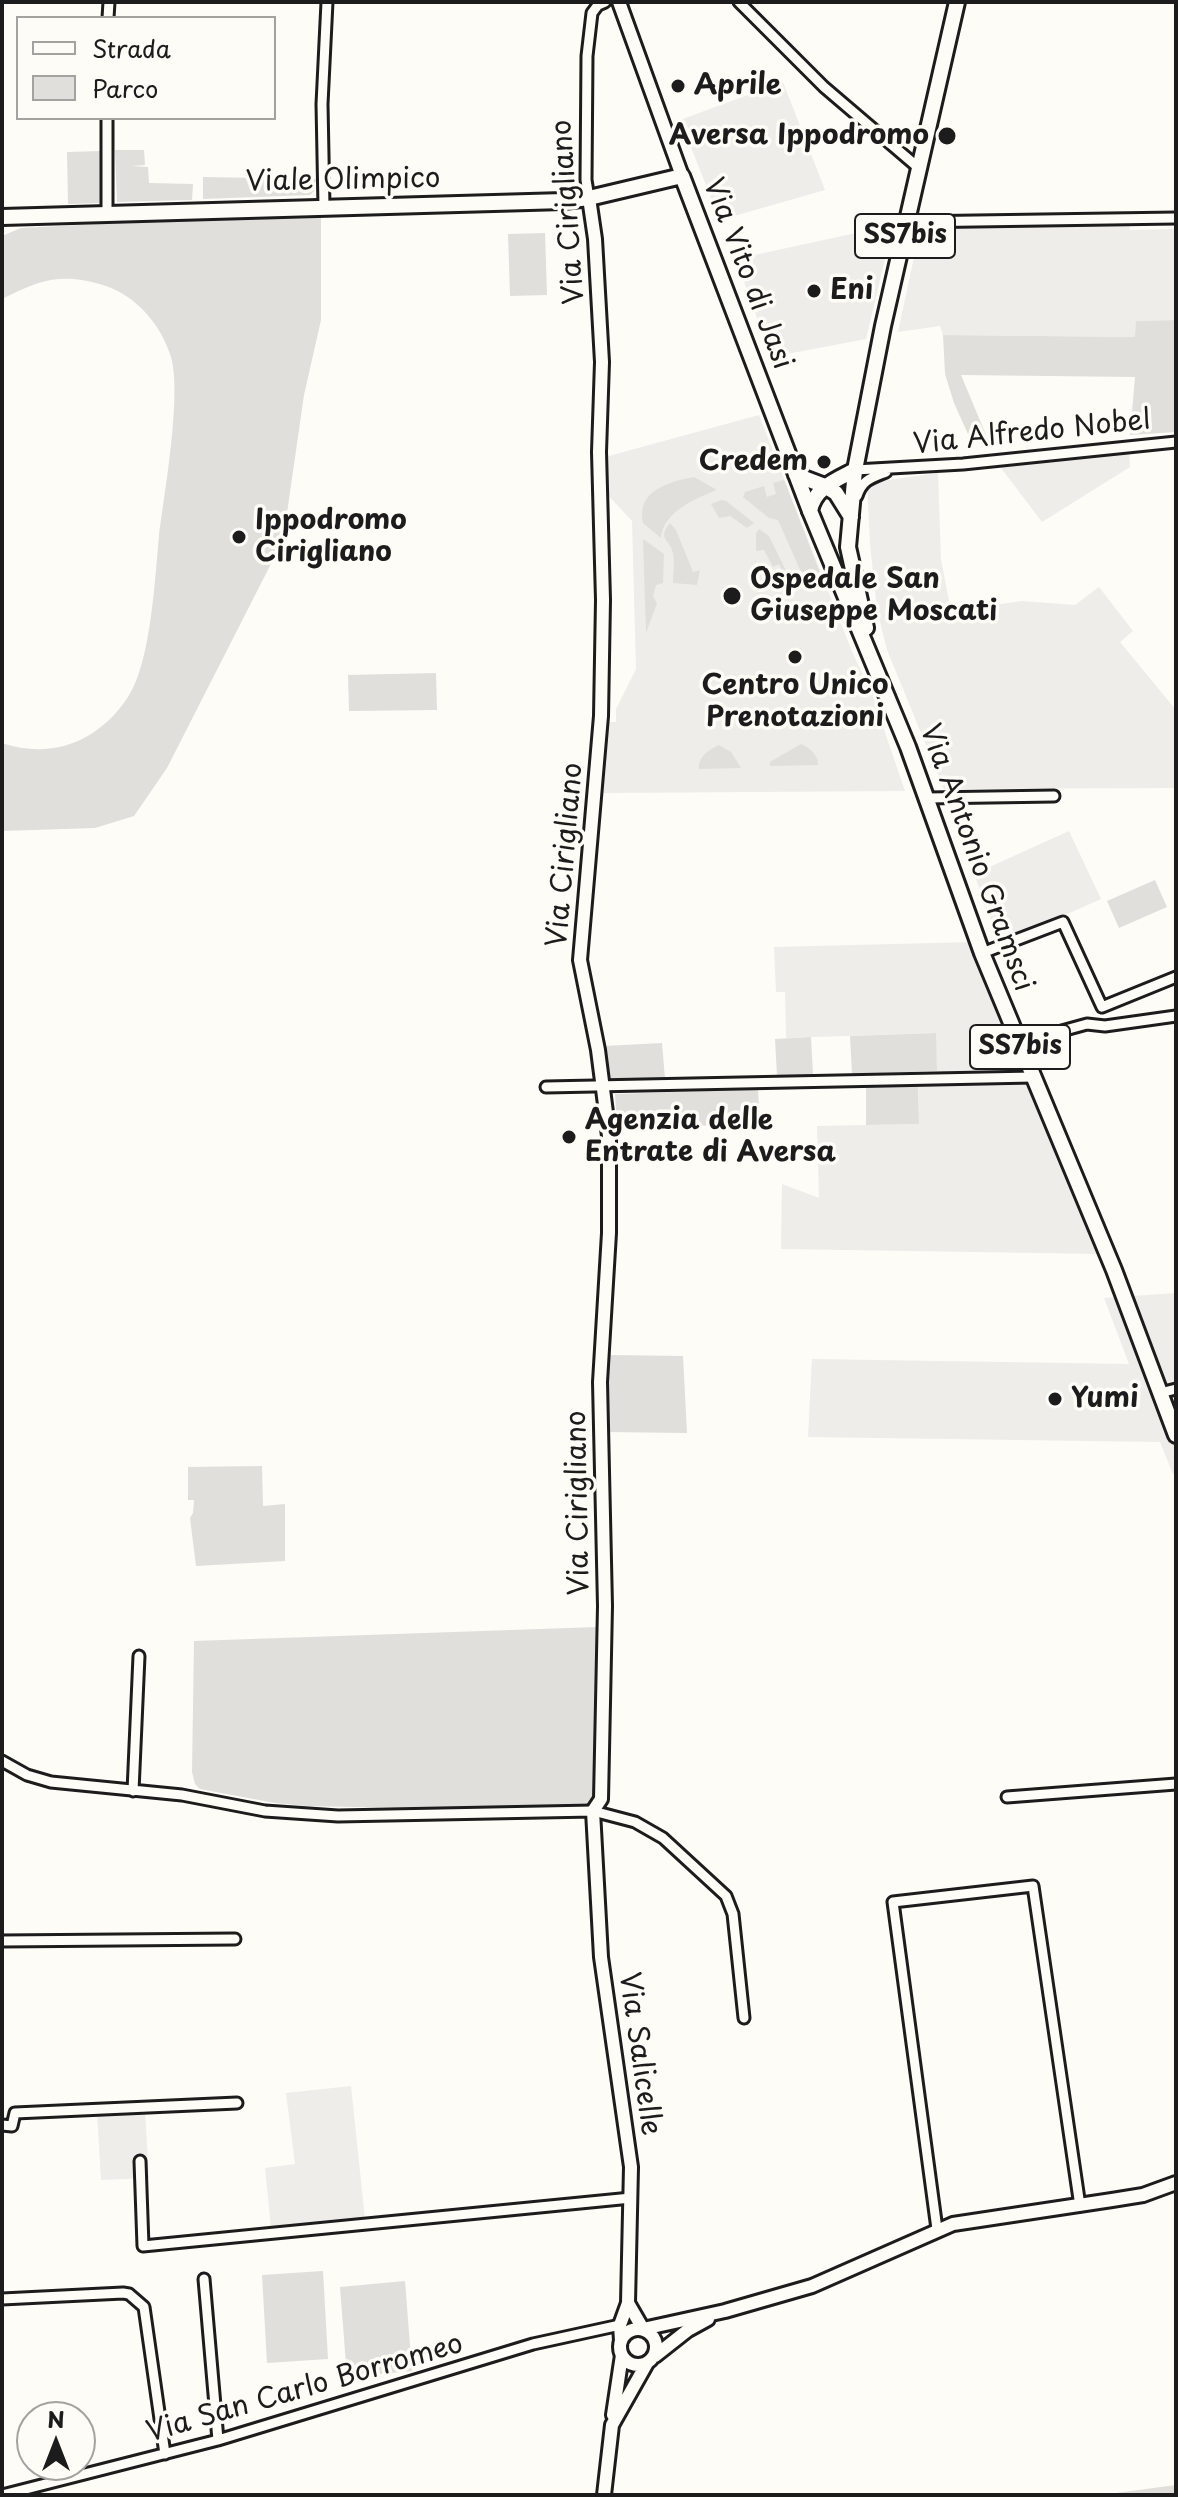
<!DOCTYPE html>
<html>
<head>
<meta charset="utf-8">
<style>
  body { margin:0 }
  #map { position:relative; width:1178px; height:2497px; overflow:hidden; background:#fdfcf7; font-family:"Playpen Sans",sans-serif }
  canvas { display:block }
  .frame { position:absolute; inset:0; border:4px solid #1c1c1c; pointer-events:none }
  .legend { position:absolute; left:16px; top:16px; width:260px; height:104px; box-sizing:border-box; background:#fdfcf7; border:2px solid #a3a29f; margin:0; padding:10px 14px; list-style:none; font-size:24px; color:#1c1c1c }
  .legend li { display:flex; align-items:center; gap:16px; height:40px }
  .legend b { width:40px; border:2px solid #a3a29f }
  .north { position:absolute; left:16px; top:2401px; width:80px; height:80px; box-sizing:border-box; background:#fdfcf7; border:2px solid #a3a29f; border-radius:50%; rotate:0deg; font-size:22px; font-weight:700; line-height:32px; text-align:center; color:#1c1c1c }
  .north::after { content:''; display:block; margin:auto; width:28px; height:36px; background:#1c1c1c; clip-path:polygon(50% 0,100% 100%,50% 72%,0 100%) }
</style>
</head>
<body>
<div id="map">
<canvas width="1178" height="2497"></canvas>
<div class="frame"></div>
<ul class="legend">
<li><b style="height:10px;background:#fdfcf7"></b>Strada</li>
<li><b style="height:22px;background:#e0dfdb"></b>Parco</li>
</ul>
<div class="north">N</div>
</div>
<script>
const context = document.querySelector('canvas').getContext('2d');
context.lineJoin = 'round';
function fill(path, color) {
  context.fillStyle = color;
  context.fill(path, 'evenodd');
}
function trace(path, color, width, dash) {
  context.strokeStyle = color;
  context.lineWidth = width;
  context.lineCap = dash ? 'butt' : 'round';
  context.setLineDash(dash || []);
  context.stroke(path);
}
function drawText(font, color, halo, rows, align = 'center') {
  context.font = font + ' "Playpen Sans",sans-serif';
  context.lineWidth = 7;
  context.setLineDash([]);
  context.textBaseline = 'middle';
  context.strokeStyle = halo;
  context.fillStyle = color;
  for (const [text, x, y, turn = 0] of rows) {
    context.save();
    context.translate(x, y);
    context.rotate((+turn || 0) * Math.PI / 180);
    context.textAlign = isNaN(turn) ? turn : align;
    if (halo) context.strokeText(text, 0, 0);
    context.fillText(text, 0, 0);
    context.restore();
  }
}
const built = new Path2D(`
  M783,82L825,190L720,220L680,120Z
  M1128,213L1130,230L1176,229V320L1136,321V337L943,335L940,326L898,332L923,215Z
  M893,225L866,339L771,357L736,259Z
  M759,415L851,649L873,697L905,791L603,793L609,722H616V709L636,669L632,521L605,492V457Z
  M1129,449L1130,467L1042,522L998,464Z
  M938,473L941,560L951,611L1022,601L1075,605L1099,587L1133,631L1120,642L1176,710V788L944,789L887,650L877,610L870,544L867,483Z
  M1069,831L1101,899L1000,944L974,874Z
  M974,942L1103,1254L781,1249L782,1184L819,1198L817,1126L919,1124L918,1072L937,1071L935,1033L786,1038L785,992H776L774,947Z
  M1176,1293V1473L1173,1474L1160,1442L808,1437L812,1359L1129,1364L1104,1298Z
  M351,2086L366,2229L272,2238L265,2168L295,2164L286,2093Z
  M145,2111L149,2178L101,2180L97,2112Z`);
const green = new Path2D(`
  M115,150H144L145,165L132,166L148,167L149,183L193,184L192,200L117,202Z
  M102,151L101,203L68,204L67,152Z
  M203,177L316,179L314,191L310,195L203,199Z
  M321,218V320L304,395L286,520L276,554L167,768L134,816L95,828L2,831V743C53,760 99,741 128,697C151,663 155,578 159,536C164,495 183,390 170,354C160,324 137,297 106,286C63,272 41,279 2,299V236L21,228L157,221Z
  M545,233L547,295L510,296L508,234Z
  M1176,320V432L1130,435L1135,377L961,375L989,442L972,443L954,403L945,374L943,335L1135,337L1136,321Z
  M694,477L717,490C696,498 663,512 661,538L643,523C636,491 668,482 694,477Z
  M784,480L824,583C818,587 811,586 805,581L778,520L769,518L743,497L745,492L764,486L767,497L776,494L773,483Z
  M721,500L726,501L754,523L747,528L730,516L719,518L711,504Z
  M670,523L676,530L693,572L700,570L697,585L673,583C673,573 675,563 673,554C671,539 656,540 670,523Z
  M759,529L769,536L786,571L783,573L779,564L773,567L764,550L756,551V533Z
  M643,539L664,554L663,583L656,585L653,596L657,603L646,633Z
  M436,673L437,710L349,711L348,675Z
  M801,744C809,747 819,756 818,765L770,766V762Z
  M719,745L731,752L741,768L699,769C698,756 709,750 719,745Z
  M1155,880L1167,907L1119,928L1107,901Z
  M936,1033L937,1071L852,1074L850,1036Z
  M811,1037L813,1075L777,1076L775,1039Z
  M662,1043L665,1079L611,1080L604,1046Z
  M918,1085L919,1124L866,1125V1086Z
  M758,1089L760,1126L617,1125L615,1094Z
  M609,1355L683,1356L687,1433L606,1432Z
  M262,1466L263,1506L285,1504V1561L196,1566L190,1518L193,1513L194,1500H188V1467Z
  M598,1627L597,1795L590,1805L403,1808L306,1806L275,1803L200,1789L195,1784L192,1772L194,1641Z
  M323,2271L328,2359L267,2363L262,2275Z
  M405,2281L412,2371L347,2377L340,2287Z
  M1176,2485V2495H1101Z`);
const minor = new Path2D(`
  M739,2L824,87L920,169
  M108,18L109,2
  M589,198L586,180L587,56L592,13L598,5L605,2
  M324,207L322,104L327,2
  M107,213V118
  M909,222L1176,218
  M855,470L963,464L1176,442
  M857,496C862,480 871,478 886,472
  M927,798L1054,796
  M982,953L1063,922L1102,1007L1176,977
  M1018,1043L1087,1024L1105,1026L1176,1016
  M546,1087L1033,1077
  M1160,1393L1176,1389
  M2,1761L27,1775L51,1782L182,1795L265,1811L338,1816L593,1811L635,1822L663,1838L726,1896L733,1914L744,2018
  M133,1791L139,1656
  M1007,1797L1176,1784
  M2,1941L235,1939
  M2,2125L12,2126L15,2113L237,2103
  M140,2161L143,2246L631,2198
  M937,2229L893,1902L1033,1886L1080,2206
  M204,2279L218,2440
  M2,2299L123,2293L129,2294L144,2307L165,2454
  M2,2495L218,2440L533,2344L620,2325`);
const tertiary = new Path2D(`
  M619,2L682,176
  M589,198L595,239L602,362L599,452L603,600L601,716L580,960L598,1050L609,1136V1233L600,1382L605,1606L601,1799L593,1811L601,1957L631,2167L628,2303L620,2325L621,2341
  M628,2303L643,2329L725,2311L812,2286L953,2224L1112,2200L1143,2195L1176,2183
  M620 2347a18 18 0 1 1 36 0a18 18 0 1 1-36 0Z
  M655,2356L688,2330L708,2319
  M613,2415L622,2355
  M604,2495L612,2425L647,2363`);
const secondary = new Path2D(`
  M2,217L564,201L589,198L682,176L810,511
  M796,475L825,486`);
const primary = new Path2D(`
  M855,470C836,480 814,488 810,511L908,747L982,953L1114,1270L1176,1435
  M825,486L836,493L851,517
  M866,628L848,547L855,470L883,326L957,2`);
const markers = [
  [678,86,8,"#1c1c1c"],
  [947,136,10,"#1c1c1c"],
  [814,291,8,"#1c1c1c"],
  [824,462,8,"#1c1c1c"],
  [239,537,8,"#1c1c1c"],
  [732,596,10,"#1c1c1c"],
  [795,657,8,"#1c1c1c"],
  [569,1137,8,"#1c1c1c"],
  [1055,1399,8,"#1c1c1c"]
];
const shields = [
  [905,236,100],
  [1020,1047,100]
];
const shieldNames = [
  ["SS7bis",905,236],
  ["SS7bis",1020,1047]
];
const poiNames = [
  ["Aprile",694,86],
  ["Aversa Ippodromo",929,136,"right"],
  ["Eni",830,291],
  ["Credem",808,462,"right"],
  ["Ippodromo",255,521],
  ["Cirigliano",255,553],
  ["Ospedale San",750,580],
  ["Giuseppe Moscati",750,612],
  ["Centro Unico",795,686,"center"],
  ["Prenotazioni",795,718,"center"],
  ["Agenzia delle",585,1121],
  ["Entrate di Aversa",585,1153],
  ["Yumi",1071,1399]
];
const streetNames = [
  ["Viale Olimpico",343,181,-1],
  ["Via Cirigliano",569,212,-94],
  ["Via Vito di Jasi",747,274,69],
  ["Via Alfredo Nobel",1032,433,-6],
  ["Via Cirigliano",566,855,-85],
  ["Via Antonio Gramsci",976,858,70],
  ["Via Cirigliano",579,1503,-91],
  ["Via Salicelle",639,2054,82],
  ["Via San Carlo Borromeo",305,2389,-16]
];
fill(built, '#eeede9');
fill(green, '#e0dfdb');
trace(minor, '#1c1c1c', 15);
trace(tertiary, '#1c1c1c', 18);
trace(secondary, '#1c1c1c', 20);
trace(primary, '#1c1c1c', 20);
trace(minor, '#fdfcf7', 9);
trace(tertiary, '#fdfcf7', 12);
trace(secondary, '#fdfcf7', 14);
trace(primary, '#fdfcf7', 14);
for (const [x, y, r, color] of markers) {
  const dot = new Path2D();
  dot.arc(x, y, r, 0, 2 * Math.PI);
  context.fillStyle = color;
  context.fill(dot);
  trace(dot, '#fdfcf7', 3);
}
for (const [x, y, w] of shields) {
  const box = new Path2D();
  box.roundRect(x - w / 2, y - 22, w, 44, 6);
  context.fillStyle = '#fdfcf7';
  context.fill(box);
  trace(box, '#1c1c1c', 2);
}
drawText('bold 26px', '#1c1c1c', null, shieldNames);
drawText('bold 28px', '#1c1c1c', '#fdfcf7', poiNames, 'left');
drawText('28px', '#1c1c1c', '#fdfcf7', streetNames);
</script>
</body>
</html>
